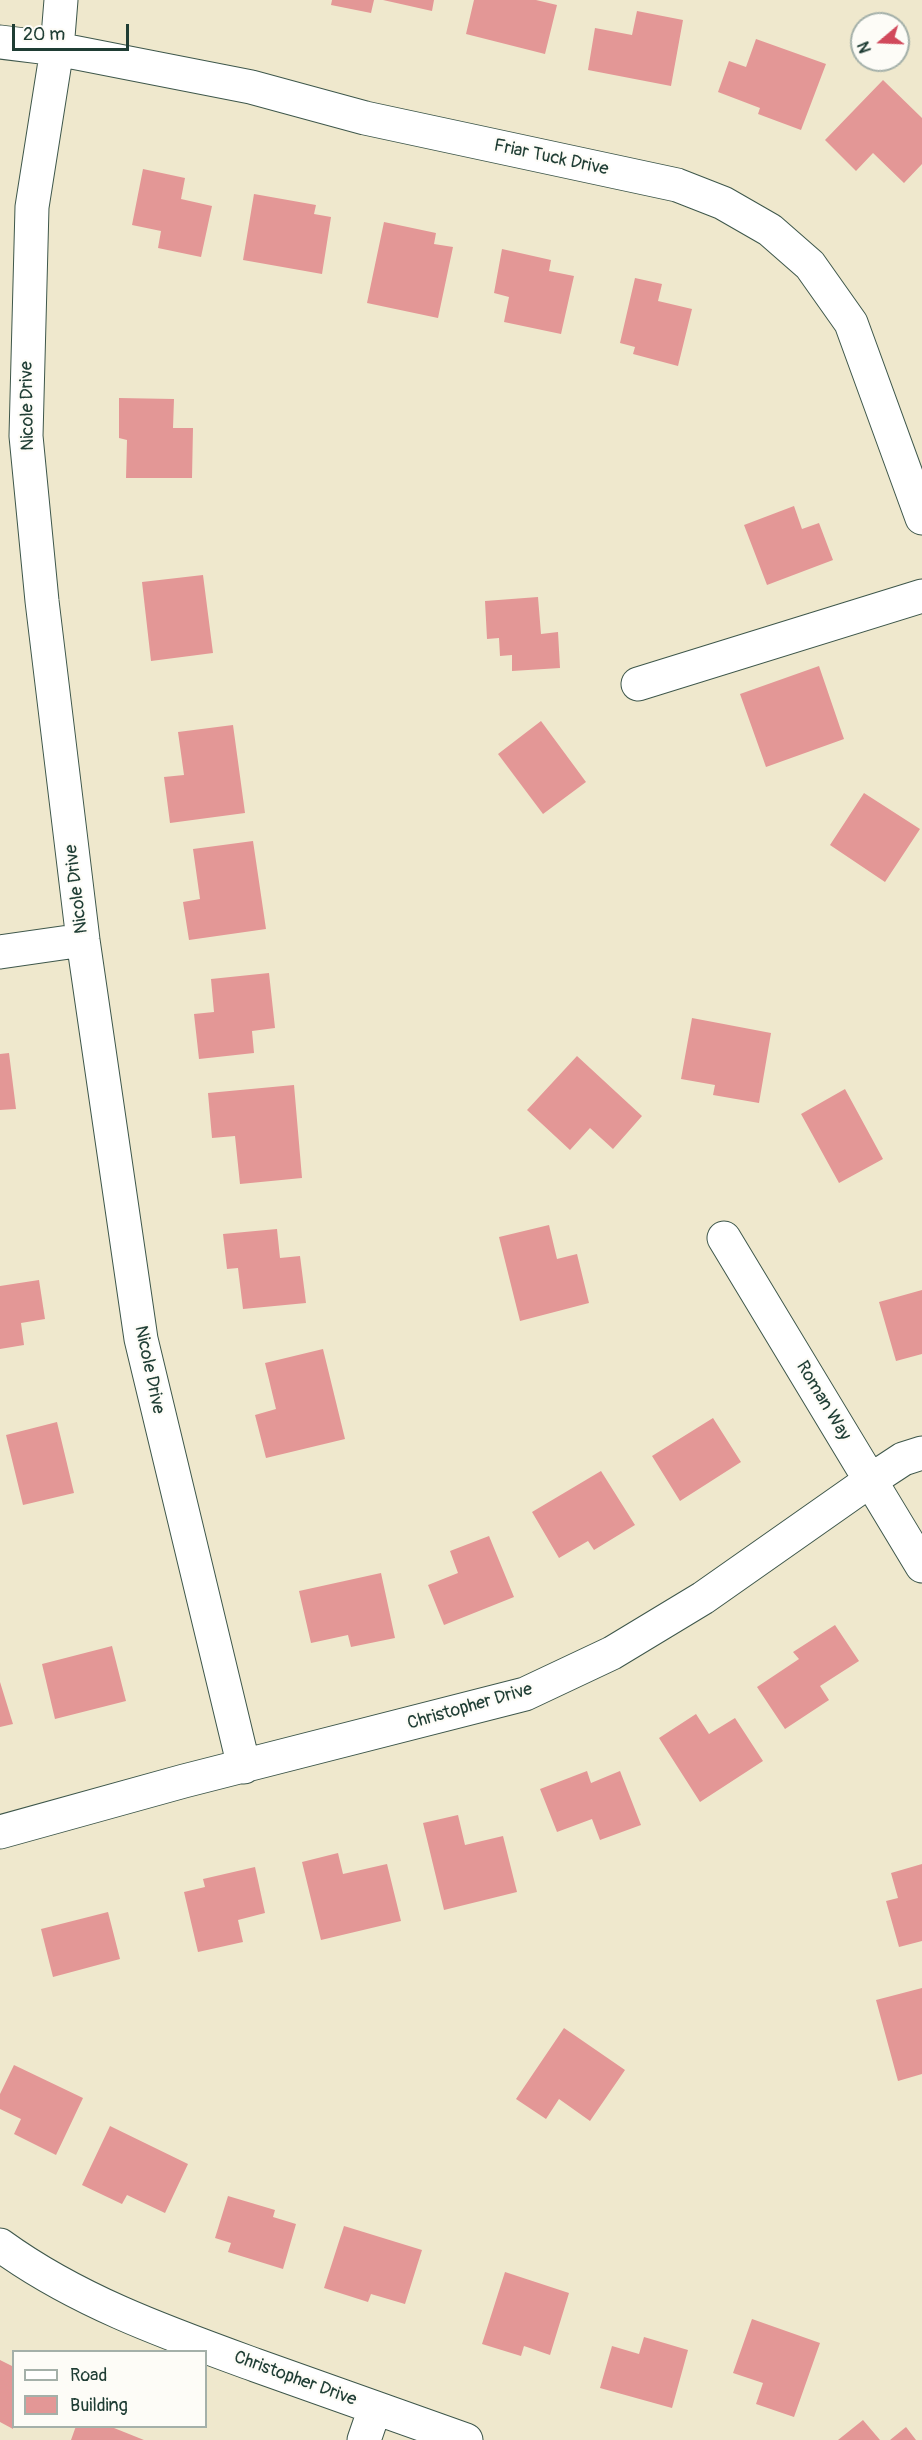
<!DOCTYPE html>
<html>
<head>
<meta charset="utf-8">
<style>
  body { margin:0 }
  #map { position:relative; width:922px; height:2440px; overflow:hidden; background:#efe8cd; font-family:Pangolin,sans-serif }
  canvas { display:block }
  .legend { position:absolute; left:12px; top:2350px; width:195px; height:78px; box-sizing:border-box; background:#fdfcf7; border:2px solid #a4b0a9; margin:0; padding:8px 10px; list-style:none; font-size:18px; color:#1f3d34 }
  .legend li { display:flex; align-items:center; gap:12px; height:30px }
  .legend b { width:30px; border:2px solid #a4b0a9 }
  .north { position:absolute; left:850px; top:12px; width:60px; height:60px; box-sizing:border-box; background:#fdfcf7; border:2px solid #a4b0a9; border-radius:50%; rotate:251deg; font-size:16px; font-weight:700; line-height:24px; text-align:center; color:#1f3d34 }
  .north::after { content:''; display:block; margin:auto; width:21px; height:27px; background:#d1495b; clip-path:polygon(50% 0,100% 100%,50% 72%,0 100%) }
  .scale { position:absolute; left:12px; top:24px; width:117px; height:27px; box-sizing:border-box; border:3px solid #1f3d34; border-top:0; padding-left:8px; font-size:18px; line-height:21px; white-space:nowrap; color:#1f3d34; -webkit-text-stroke:4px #fdfcf7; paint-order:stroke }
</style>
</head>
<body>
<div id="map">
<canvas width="922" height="2440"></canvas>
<ul class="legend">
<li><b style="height:8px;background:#fff"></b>Road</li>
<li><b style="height:16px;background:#e39796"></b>Building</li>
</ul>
<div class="north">N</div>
<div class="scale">20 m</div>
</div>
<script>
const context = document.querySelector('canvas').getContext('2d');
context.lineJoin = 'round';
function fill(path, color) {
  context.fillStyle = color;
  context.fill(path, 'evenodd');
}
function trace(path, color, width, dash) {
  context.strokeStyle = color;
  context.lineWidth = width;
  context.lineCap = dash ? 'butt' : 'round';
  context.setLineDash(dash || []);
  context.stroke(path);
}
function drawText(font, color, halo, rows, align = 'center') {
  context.font = font + ' Pangolin,sans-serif';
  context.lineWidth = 4.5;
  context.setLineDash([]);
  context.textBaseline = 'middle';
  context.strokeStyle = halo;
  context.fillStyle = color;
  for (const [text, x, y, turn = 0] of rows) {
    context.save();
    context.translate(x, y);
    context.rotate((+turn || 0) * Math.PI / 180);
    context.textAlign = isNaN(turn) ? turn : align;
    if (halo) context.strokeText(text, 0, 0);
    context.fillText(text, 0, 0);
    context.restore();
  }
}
const building = new Path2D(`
  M332,0H374L371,13L331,5Z
  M383,0H434L432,11Z
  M474,0H536L557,5L545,54L466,34Z
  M637,11L683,20L671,86L588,70L595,28L632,35Z
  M756,39L826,64L801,130L758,114L760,108L718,92L729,61L746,67Z
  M883,80L922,118V164L904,183L873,153L856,171L825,140Z
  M143,169L185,178L181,199L212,206L201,257L158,248L161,231L132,225Z
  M254,194L316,205L314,214L331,217L322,274L243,260Z
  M384,222L436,233L434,244L453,247L438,318L367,303Z
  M502,249L551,260L549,271L574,276L561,334L504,322L509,297L494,293Z
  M635,278L662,284L658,301L692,309L678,366L633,354L635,347L620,343Z
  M119,398L174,399L173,428H193L192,478H126L127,440L119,438Z
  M794,506L802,529L819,523L833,560L767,585L744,525Z
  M203,575L213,653L151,661L142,582Z
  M538,597L541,634L558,632L560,668L512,671V655L500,656L499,638L487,639L485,601Z
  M819,666L844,739L766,767L740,694Z
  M541,721L586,782L543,814L498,754Z
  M233,725L245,813L170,823L164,777L184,775L178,732Z
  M864,793L920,829L885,882L830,845Z
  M253,841L266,929L189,940L183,902L200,899L193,849Z
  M269,973L275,1028L252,1031L254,1053L199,1059L194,1014L214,1012L211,979Z
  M692,1018L771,1033L759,1103L713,1095L715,1085L681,1079Z
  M9,1053L16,1109L0,1110V1054Z
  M577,1056L642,1116L613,1149L590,1128L570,1150L527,1110Z
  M294,1085L302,1178L240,1184L235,1136L212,1138L208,1093Z
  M845,1089L883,1159L839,1183L801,1114Z
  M549,1225L557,1259L577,1254L589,1303L520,1321L499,1237Z
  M277,1229L280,1258L300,1256L306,1303L243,1309L238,1268L227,1269L223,1234Z
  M39,1280L45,1319L21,1323L24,1345L0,1349V1286Z
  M922,1290V1354L896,1361L879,1302Z
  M323,1349L345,1439L266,1458L255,1415L276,1409L265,1363Z
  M713,1418L741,1462L680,1501L652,1456Z
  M57,1422L74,1493L23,1505L6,1435Z
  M601,1471L635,1525L594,1550L588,1541L559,1558L532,1512Z
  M489,1536L514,1597L444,1625L428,1585L458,1573L450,1551Z
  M381,1573L395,1638L351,1647L348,1635L311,1643L299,1591Z
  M835,1625L859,1661L820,1686L829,1700L785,1729L757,1687L799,1659L793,1652Z
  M112,1646L126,1701L55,1719L42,1664Z
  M0,1682L13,1724L0,1727Z
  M696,1714L709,1734L735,1718L763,1761L700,1802L659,1738Z
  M587,1771L591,1783L620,1771L641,1825L600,1840L592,1819L557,1832L540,1789Z
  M458,1815L465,1845L503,1836L517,1892L444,1910L423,1823Z
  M338,1853L343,1874L387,1864L401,1921L321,1940L302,1862Z
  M922,1864V1941L899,1947L886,1901L898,1898L891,1873Z
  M255,1867L265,1913L238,1920L243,1942L198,1952L184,1892L205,1887L203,1879Z
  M108,1912L120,1959L53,1977L41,1929Z
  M922,1988V2074L898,2081L876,2000Z
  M564,2028L625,2070L590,2121L559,2099L546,2119L516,2099Z
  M14,2065L83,2098L56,2155L14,2134L21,2119L0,2109V2094Z
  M110,2126L188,2164L165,2213L127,2195L122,2204L82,2185Z
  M228,2196L275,2210L273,2217L296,2224L283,2269L228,2252L231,2243L215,2238Z
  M344,2226L422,2250L405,2304L371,2294L368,2302L324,2288Z
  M505,2272L569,2293L550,2355L524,2346L521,2356L482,2344Z
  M752,2319L820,2343L794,2417L756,2404L763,2383L733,2373Z
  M644,2337L688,2350L672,2408L600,2388L612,2346L639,2354Z
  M0,2360L14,2367L13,2429L0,2422Z
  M863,2420L880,2440H838Z
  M76,2426H109L144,2440H71Z
  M906,2427L916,2440H890Z`);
const minor = new Path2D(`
  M61,0L57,49L32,207L26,436L42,601L83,940L141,1339L244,1767
  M0,42L57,49L251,87L365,118L677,185L723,203L770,230L810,265L851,323L922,518
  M638,684L922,596
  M0,952L83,940
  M724,1238L922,1566
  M0,1832L184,1781L525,1694L612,1653L703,1598L871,1480L903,1459L922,1453
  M0,2245C77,2301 167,2333 255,2365C325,2390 395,2415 466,2440
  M364,2440L375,2408`);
const streetNames = [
  ["Friar Tuck Drive",551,158,12],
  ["Nicole Drive",28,406,-91],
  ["Nicole Drive",77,889,-97],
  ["Nicole Drive",149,1370,78],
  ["Roman Way",823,1401,59],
  ["Christopher Drive",470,1707,-16],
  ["Christopher Drive",295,2379,20]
];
fill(building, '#e39796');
trace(minor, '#3e574b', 35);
trace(minor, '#fff', 33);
drawText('18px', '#1f3d34', '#fdfcf7', streetNames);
</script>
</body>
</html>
